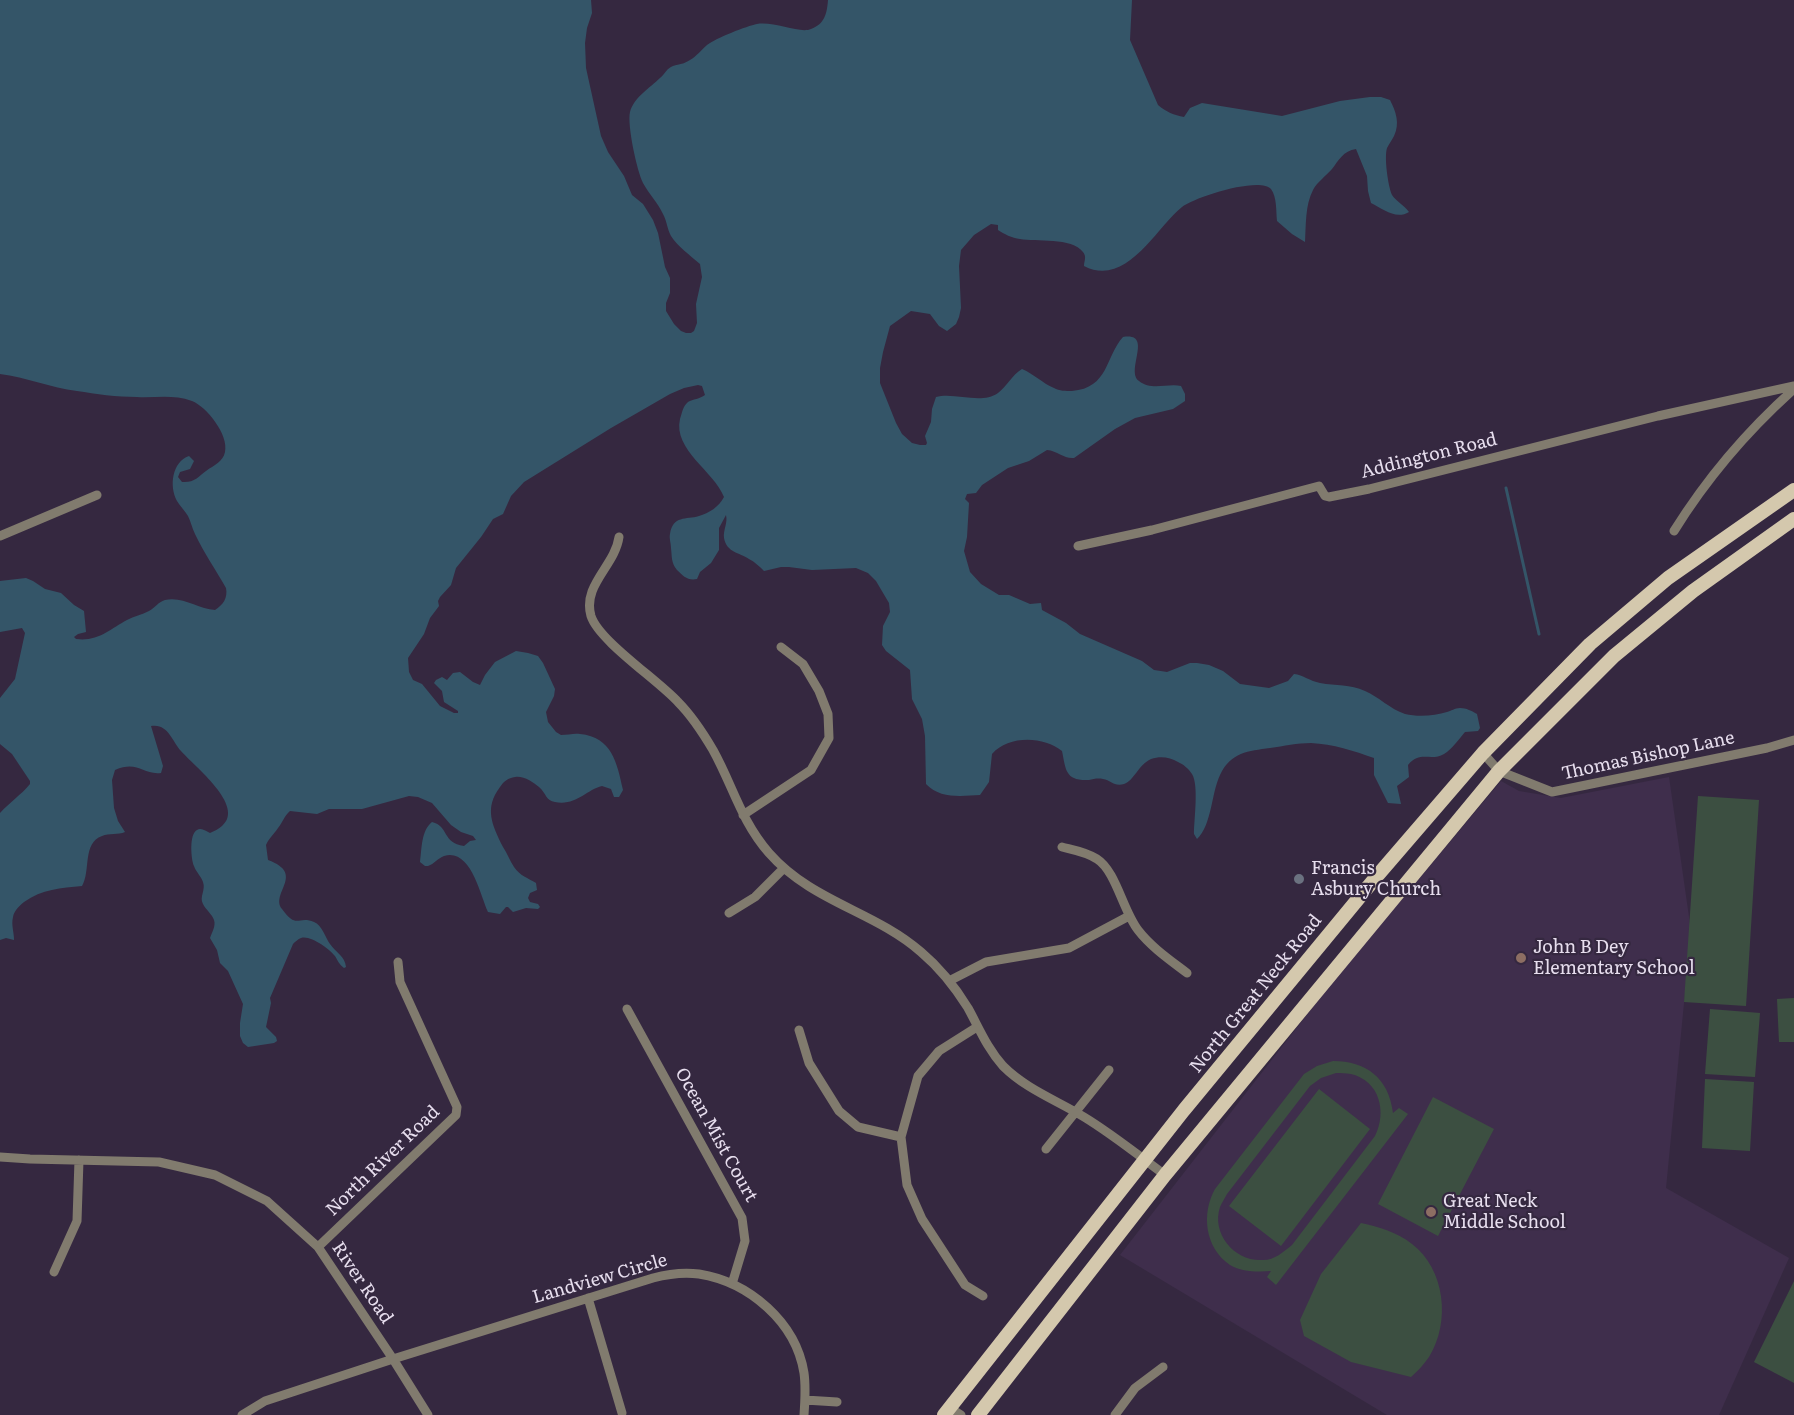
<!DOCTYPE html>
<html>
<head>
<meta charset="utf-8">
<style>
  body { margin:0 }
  canvas { display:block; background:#352840 }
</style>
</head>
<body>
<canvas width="1794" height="1415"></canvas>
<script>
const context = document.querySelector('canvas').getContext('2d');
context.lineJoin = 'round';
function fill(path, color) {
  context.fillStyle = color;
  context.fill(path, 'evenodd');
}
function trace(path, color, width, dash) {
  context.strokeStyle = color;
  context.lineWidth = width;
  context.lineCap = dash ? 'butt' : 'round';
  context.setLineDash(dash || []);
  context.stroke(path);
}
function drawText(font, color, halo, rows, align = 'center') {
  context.font = font + ' Literata,serif';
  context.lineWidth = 4.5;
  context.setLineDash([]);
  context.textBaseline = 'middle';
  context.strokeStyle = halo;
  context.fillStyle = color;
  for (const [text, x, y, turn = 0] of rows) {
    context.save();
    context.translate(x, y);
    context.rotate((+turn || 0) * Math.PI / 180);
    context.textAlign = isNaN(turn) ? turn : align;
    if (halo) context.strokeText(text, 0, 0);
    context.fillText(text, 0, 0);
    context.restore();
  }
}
const built = new Path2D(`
  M1669,777L1691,931L1666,1188L1789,1258L1719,1415H1387L1120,1255L1330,985L1501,781L1519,791L1561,798Z`);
const green = new Path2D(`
  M1698,796L1759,800L1746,1006L1684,1002Z
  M1794,998V1042H1779L1777,999Z
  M1710,1009L1760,1013L1755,1077L1705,1074Z
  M1333,1061C1366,1061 1389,1078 1393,1113L1399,1108L1408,1114L1276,1285L1267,1277L1271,1271C1257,1272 1242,1272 1230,1265C1205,1248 1201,1214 1215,1189L1304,1074L1317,1066ZM1336,1073C1341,1073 1346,1073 1351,1074C1380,1081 1387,1112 1375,1136L1292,1245C1283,1252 1275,1260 1263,1260C1235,1262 1211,1234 1220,1207C1222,1202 1225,1198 1227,1194L1310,1086L1321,1078Z
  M1705,1079L1754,1082L1750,1151L1702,1148Z
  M1319,1089L1370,1129L1281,1246L1229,1206Z
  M1433,1097L1494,1129L1438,1236L1378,1204Z
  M1361,1223C1379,1227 1397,1232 1412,1244C1445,1269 1451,1322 1429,1357C1424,1364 1418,1371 1411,1377L1351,1362L1304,1336L1300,1320L1321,1274Z
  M1794,1281V1383L1754,1362Z`);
const water = new Path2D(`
  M0,0H591L592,13L587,28L585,43L586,68L601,136L608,152L624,176L632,195L643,204L653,220L658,233L665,267L670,278V293L666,303V311L674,324L681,331L686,333H691L694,331L697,323L696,304L702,277L700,264C690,255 678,247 671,236C667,229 667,221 663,214C658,203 649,194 643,183C637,171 627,125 630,112C634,97 650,88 660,78C665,74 667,68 673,66C680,64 684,64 690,60C697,56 701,50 707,45C716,38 747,26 757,24C774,21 800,34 811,29C825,24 827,13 828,0H1132L1130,40L1158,105C1166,112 1174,115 1184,117L1190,108L1202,103L1282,116L1340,101L1370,97H1381L1390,100C1396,112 1400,123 1394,136C1392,140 1389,144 1387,148C1384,157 1388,186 1392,195C1396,201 1404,205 1409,212C1396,220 1383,209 1371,203L1368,191L1367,176L1356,149C1343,151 1339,160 1332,169C1326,176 1317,182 1313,190C1305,205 1306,226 1305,242L1292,234L1277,221C1276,211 1277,197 1271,189C1260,176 1194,197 1182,207C1155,229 1126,288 1084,266C1084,261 1087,257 1083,252C1072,237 1036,242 1020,239C1012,238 1004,234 998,230V225L991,224L974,235L961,250L959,266L961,308L959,317L956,324L947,331L939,326L930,314L911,311L890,326L883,352L880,368V383L896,423L902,434L912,443L920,445H926L927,443L925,436L931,422L932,409L936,397C955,392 981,405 998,393C1007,386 1012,375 1022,369C1034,374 1042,383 1054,388C1059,391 1066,391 1072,391C1109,388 1105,357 1123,337C1154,332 1125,371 1139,381C1151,391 1168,383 1181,386L1185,394V401L1173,409L1135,418L1115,429L1074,458C1064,459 1058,451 1047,450L1029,461L1008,468L982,485L976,493L967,494L965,499L969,503L967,537L964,551L970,572L981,584L999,595H1009L1030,604L1041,603L1042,610L1066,623L1080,634L1142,661L1154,670L1167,672L1190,663H1197L1209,665L1223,671L1240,684L1269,688L1288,681L1294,674C1303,675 1310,681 1320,683C1336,686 1350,684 1365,691C1379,697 1390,709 1405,714C1417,717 1435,716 1447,712C1451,711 1455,708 1460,708C1466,708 1472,711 1477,714L1480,728L1478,731L1465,732C1459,739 1452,749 1444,754C1431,762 1420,750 1408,765L1409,777L1397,786L1401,804L1388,803L1374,775V758C1354,751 1333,744 1311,743C1297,743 1284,746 1270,748C1248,751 1231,752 1220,775C1211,794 1212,825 1197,839L1194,834C1194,820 1199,785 1192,774C1189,769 1183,764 1178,762C1170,757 1160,756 1151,759C1138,765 1134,781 1124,784C1114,787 1111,780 1103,779C1098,778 1093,779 1089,780C1065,781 1066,770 1062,751C1044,736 1008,735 992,754L989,782L980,795C961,796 940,799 926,784L925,736L922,719L912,699L910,670L886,651L882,645L883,626L890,612L889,603L876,581L868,573L856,568L812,570L789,567H781L764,571C760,567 755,562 749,559C739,552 727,553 724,538C723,530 728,523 726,515L719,528V550L711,563L700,572L697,579C688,581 683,576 677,570C671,563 672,556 671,548C671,543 669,538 670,534C673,515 686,520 699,516C709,513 719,507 724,497C714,471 673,450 680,419C682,413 683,406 688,402C693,399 700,399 705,395L702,386L698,385L684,388L670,394L611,428L524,482L511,496L503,514L493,519L481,537L456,568L451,585L440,597L438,601L439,606L430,618L424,634L408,658L409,672L413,680L422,684L440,706L454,713H458V711L444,702L442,691L434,683L436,680L442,677L447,680L453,673L460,672L473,682L480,685L485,675L495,662L516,651L528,653L538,656L543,663L555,689L554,696L546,712L548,722L556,732L561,735C568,735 574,733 580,734C612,737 617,763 623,790L619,797H614L611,789L602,786C586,790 576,806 555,802C546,801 546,793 539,787C534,782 522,775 515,777C508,778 504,781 500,787C484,808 492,825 503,847C507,853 510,861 514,867C520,876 528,878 536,883L537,890L530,893L528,898L530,902L538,904L540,907L538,909L526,908L513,912L508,907H506L500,914L488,912C480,895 471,848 444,856C438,858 434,864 428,866H425L420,862C422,848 421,831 432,822C449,826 442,843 464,846L470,841L476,840L473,836L461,832L451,825L432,803L418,797L409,796L362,809H329L317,814L290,811C284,816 283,822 278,828C274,834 269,838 266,845L268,860C306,874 270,893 282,909C297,930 298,915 314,922C322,925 325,937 330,944C336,953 345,956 346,967L344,968C339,964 338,961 335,956C329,949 311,935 301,938C298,939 295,942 293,944L270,998L271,1003L266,1027L276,1037L277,1041L274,1043L248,1047L243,1043L240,1036V1023L243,1004L228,971L220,963L217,950L210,938C212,932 216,926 214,920C212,914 206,910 203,904C199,897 206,890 203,882C201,876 196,872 194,866C191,859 189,834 197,830C201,827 206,831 210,833C214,831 219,829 222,826C246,806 194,766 181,751C172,741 168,723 151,726L163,766L161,773C142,775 138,760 115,770L112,780L114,808L118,821L125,832C118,835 109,833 102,836C82,843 91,871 82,886C61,888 42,889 24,902C19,906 14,911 13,917C11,925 14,932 14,940L6,938L0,940V813C10,802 21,795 30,784V781L12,754L0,744V698L15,679L25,633L22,628L0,632V581L26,578L33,581L45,589L61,593L74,605L84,611L86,632L78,634L74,637L76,639C98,642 110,629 127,620C134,616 142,615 149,611C155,608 158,602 165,600C183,596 198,609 215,610C223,605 228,598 226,588C216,570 204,553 195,534C192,528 191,522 188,516C185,511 180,506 177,501C169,486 172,462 189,456L194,461L190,469L180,472L178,477L182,482C194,483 198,477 206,471C214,465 223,462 225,452C229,435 207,407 192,401C173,394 156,398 137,397C117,397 96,394 77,391C51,388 26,377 0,374Z`);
const stream = new Path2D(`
  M1506,488L1539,634`);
const street = new Path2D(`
  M1674,531C1707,478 1747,431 1794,389
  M0,536L97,495
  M619,537C615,566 582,585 591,616C599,641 658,680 678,702C692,716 703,733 713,750C733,786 741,821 769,853C812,902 874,911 921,952C940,968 955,987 968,1008C979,1028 987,1048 1003,1066C1026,1089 1056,1100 1084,1117C1112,1134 1138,1155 1165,1175
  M1078,546L1152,530L1319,486L1325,496L1329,497L1369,489L1658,416L1794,386
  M1483,753L1499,771L1552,792L1767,748L1794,740
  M743,815L811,770L829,738L828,714L819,691L803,664L781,647
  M1062,847C1074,850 1087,852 1097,859C1116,871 1123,911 1138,930C1151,947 1170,960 1187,973
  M729,913L755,897L784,868
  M949,981L986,962L1069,948L1129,916
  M627,1009L742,1218L745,1241L732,1284
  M977,1027L939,1051L918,1076L901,1137L907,1185L922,1219L965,1285L983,1296
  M799,1030L809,1063L839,1111L858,1127L901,1137
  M1046,1149L1109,1070
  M0,1157L30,1159L159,1162L215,1175L267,1201L318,1247L393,1359L428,1415
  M318,1247L456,1115L457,1107L400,982L398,962
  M54,1272L77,1221L79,1160
  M588,1298L622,1413
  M805,1400L837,1402
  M950,1408L961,1415
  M242,1415L265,1401L393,1359L653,1278C668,1274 684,1272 699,1274C749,1282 796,1322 804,1373C806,1387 805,1401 804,1415
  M1115,1415L1135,1388L1163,1367`);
const primary = new Path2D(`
  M944,1415L1184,1110L1377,876L1483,753L1590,644L1668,578L1794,490
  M978,1415L1165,1175L1499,771L1614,656L1693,591L1794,519`);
const markers = [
  [1299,879,6,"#6b7280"],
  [1521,958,6,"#8d6e63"],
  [1431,1212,6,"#8d6e63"]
];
const streetNames = [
  ["Addington Road",1429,456,-14],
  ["Thomas Bishop Lane",1648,756,-12],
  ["North Great Neck Road",1256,994,-51],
  ["Ocean Mist Court",716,1135,61],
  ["North River Road",383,1161,-44],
  ["Landview Circle",600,1279,-16],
  ["River Road",362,1283,56]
];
const poiNames = [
  ["Francis",1311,869],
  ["Asbury Church",1311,890],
  ["John B Dey",1533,948],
  ["Elementary School",1533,969],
  ["Great Neck",1443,1202],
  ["Middle School",1443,1223]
];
fill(built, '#3f2e4c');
fill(green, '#3c4f41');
fill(water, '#345568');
trace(stream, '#345568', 3);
trace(street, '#817b6e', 9);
trace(primary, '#d4c8ad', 14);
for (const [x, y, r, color] of markers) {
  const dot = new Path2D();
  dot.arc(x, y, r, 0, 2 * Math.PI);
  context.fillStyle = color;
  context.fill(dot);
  trace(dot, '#352840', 2);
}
drawText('18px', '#e7deee', '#352840', streetNames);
drawText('18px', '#e7deee', '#352840', poiNames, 'left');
</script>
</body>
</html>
